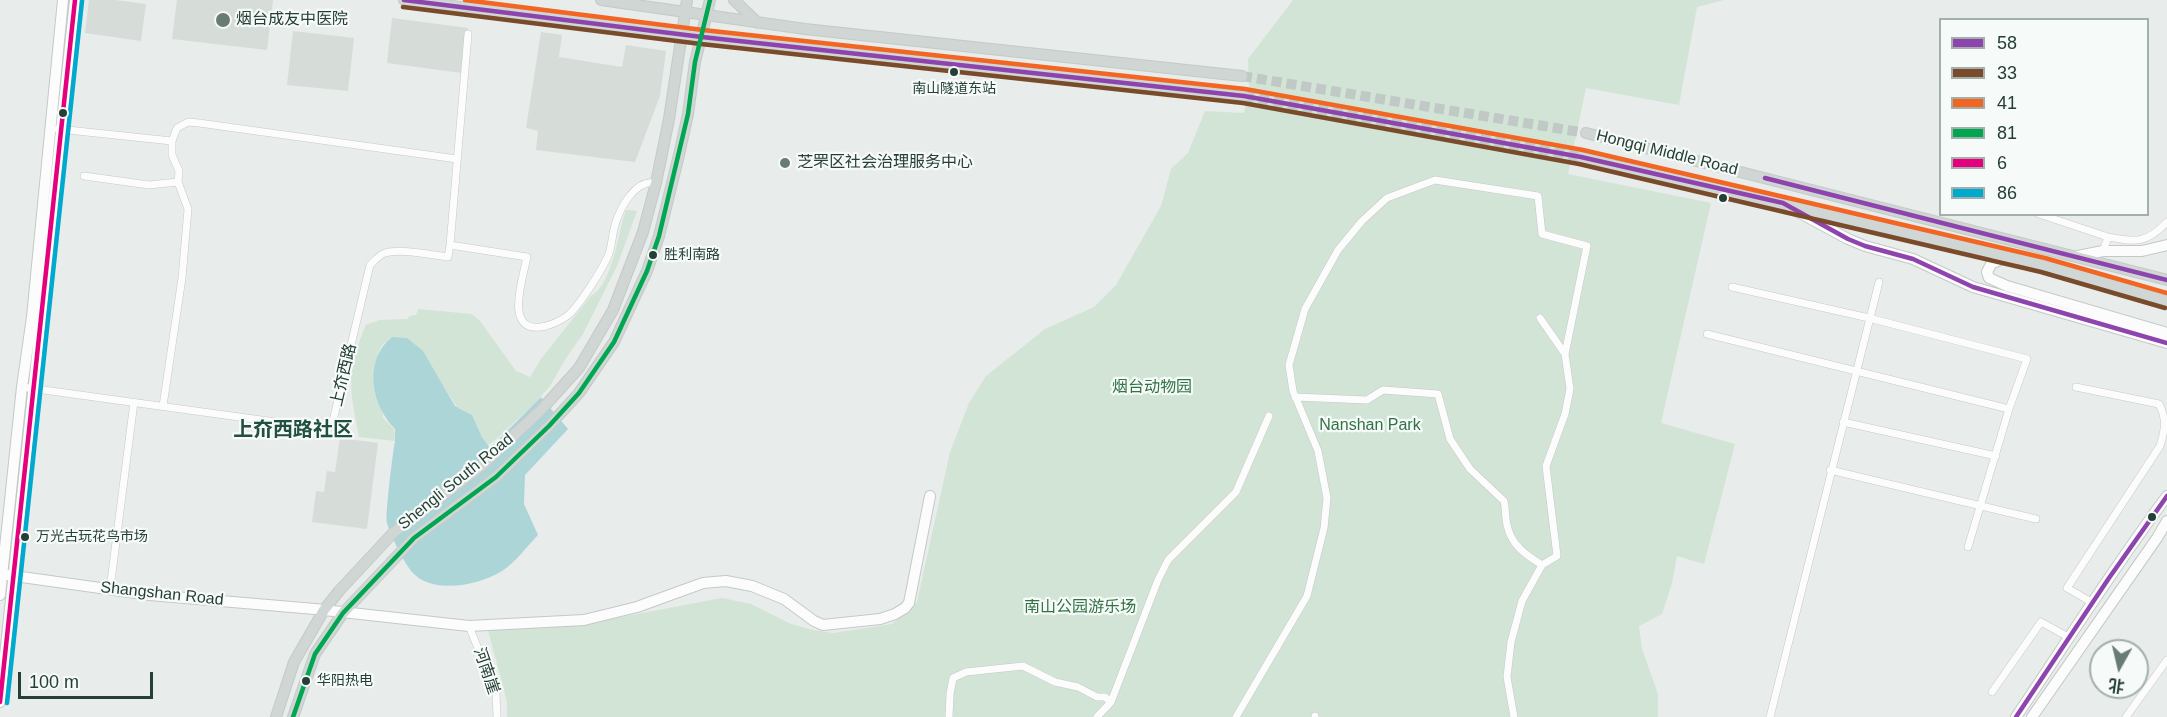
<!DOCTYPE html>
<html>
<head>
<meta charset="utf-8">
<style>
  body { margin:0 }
  #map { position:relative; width:2167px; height:717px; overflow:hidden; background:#e8ecea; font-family:Helvetica,"Noto Sans SC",sans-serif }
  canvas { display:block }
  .legend { position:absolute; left:1939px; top:18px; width:210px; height:198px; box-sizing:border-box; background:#f6faf8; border:2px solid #a2afaa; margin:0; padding:8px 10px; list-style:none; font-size:18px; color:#253f35 }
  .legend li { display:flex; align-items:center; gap:12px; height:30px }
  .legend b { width:30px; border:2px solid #a2afaa }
  .north { position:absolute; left:2089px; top:639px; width:60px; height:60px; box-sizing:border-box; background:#f6faf8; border:2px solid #a2afaa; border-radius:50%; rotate:188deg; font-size:16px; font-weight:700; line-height:24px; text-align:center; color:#253f35 }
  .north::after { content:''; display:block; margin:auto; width:21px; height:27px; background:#697c74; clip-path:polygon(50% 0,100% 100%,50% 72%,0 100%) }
  .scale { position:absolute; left:18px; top:672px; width:135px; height:27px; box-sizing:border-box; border:3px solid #253f35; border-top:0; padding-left:8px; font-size:18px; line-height:21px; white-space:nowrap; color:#253f35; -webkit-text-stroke:4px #f6faf8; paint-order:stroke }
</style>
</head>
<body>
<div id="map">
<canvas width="2167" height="717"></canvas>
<ul class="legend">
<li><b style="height:8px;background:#8e44ad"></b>58</li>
<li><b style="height:8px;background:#7a4b2a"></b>33</li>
<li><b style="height:8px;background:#f26522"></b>41</li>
<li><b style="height:8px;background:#00a651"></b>81</li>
<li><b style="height:8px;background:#e5007d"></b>6</li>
<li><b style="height:8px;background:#00a9ce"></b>86</li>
</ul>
<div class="north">北</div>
<div class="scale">100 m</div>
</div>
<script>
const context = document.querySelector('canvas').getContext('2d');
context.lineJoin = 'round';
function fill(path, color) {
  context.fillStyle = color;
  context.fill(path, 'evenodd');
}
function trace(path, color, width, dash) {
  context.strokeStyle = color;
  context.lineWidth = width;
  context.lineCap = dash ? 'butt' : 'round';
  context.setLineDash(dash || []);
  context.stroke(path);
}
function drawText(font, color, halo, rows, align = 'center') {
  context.font = font + ' Helvetica,"Noto Sans SC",sans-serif';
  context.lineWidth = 4.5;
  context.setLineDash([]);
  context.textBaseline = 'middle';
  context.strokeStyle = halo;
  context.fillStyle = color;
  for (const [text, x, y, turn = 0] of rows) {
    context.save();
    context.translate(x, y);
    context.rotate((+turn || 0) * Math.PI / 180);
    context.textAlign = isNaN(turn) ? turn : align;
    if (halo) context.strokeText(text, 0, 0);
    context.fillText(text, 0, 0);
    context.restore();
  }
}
const built = new Path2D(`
  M89,0H115L146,4L141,41L85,33Z
  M177,0H273L267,50L172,39Z
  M392,18L468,28L462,73L387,63Z
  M293,31L354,38L348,91L287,85Z
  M541,32L562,35L559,57L622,67L626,45L666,51L660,96L635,162L536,150L538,131L526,128Z
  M340,438L378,443L367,529L312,522L316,491L324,492L327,471L335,472Z`);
const green = new Path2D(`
  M1293,0H1724L1697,7L1679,105L1586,88L1568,174L1711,203L1661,423L1735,444L1704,564L1677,556L1672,583L1662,614L1639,626L1642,649L1658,694V717H507V702L488,630L573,626L722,598L751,604L791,624L813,630L833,633L892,624L917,602L950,452L969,403L986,376L1045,329L1094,307L1116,285L1161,206L1171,169L1188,153L1205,111L1244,113L1249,87L1248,59Z
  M626,210L637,211L617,266L583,334L566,358L550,386L534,404L494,441L488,445L482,437L472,415L456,406L436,374L392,337L382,345L378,353L383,418L394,429L395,441L359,437C350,388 345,372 366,325L379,320L408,319L409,316L416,315L418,309L472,314L480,321L516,371L530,377L541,359L591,296C613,284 618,232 626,210Z`);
const water = new Path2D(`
  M392,337L407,338L423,351L455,406L472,415L482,437L490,448L541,397L568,429L525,475L524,504L538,535C527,546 515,563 502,571C480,585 436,594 415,575C405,566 391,536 387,523C385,516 393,451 395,441V429C371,405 363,360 392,337Z`);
const primaryTunnel = new Path2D(`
  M1242,76L1586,133
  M1244,96L1581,157`);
const street = new Path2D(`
  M58,129L172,141
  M84,176L149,185L178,182
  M2039,214L2108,237
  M450,245L468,34
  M2103,251L2108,237C2136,242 2146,244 2167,222
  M1732,287L1869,318L2027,359L2009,409L1968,547
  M1540,318L1565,354
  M1707,334L2009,409
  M22,387L326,429L331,426L333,421L370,265C374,261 379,255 385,253C400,248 432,255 448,257L450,245L527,257C523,278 502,337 546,326C553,324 560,321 567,316C578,308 602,270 608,256C612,247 612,235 615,225C620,208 635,179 656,183
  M2076,387L2159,404C2167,419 2165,430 2160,446L2067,588L2093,603
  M1295,397L1367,400L1383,390L1438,394L1450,439L1470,469L1504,501C1506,509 1505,517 1507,525C1511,545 1526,555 1542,565
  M163,406L182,278L188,209L178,182L179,171L172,155V141L177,128L188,122L199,123L457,159
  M1843,422L1996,456
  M1830,470L2036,519
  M110,589L134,402
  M469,626L496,693L497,717
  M1992,692L2041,622L2070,638
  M949,717L950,694L953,678L966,672L1023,666L1055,682L1078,687L1097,697H1105L1111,702
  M1097,717L1111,702L1158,580L1168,560L1236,492L1269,416
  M1236,717L1307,596L1324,528L1327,498L1318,451L1293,391L1289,365L1305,309L1338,250L1362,221L1387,198L1435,180L1538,196L1542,234L1587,246L1565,354L1570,389L1565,414L1546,466L1557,556L1542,565L1522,601L1511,642L1507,677L1514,717
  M1315,717V716
  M1770,717L1879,282
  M2126,717L2167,660`);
const secondary = new Path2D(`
  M1791,208L1848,239L1865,246L1913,259L1973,287L2167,343
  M2078,256L2103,251H2142L2167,245
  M2012,260L2002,259L1991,264L1987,272L1989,278L2007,286L2167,333
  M0,574L150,595L315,609L469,626L584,620L637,607L703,583L726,581L752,586L784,599L814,621L823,625L880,619L895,614L905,608L909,603L930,496
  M0,595L22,387L32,317L63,0
  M0,702L75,0
  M2016,717C2066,643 2114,567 2167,496
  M2032,717L2157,538L2167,521`);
const primary = new Path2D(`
  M404,0L702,37L1244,96
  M601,0L805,29L1242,76
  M734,0L758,23
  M1586,133L2167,280
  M1581,157L2043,265L2167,301
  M276,717L294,662L324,610L339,591L393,533L480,467L541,410L579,368L613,310L643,232L656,183L669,119L687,0
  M293,717L315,654L343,613L414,538L496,477L549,426L579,393L614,342L647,271L659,236L679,155L688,114L695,62L710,0`);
const bus1 = new Path2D(`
  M404,0L702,37L1244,96L1581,157L1783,203L1848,239L1865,246L1913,259L1973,287L2167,343
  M1765,178L2167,280
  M2016,717L2109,578L2167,496`);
const bus2 = new Path2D(`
  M403,7L701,44L1243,103L1579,164L2041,272L2165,308`);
const bus3 = new Path2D(`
  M465,0L703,30L1245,89L1583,150L2045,258L2167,293`);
const bus4 = new Path2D(`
  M293,717L315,654L343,613L414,538L496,477L549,426L579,393L614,342L647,271L659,236L688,114L695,62L710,0`);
const bus5 = new Path2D(`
  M0,702L75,0`);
const bus6 = new Path2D(`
  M7,703L82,1`);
const markers = [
  [223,20,8,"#697c74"],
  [954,72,5,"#253f35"],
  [63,113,5,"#253f35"],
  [785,163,6,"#697c74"],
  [1723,198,5,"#253f35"],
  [653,255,5,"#253f35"],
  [2152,517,5,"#253f35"],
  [25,537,5,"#253f35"],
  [306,681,5,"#253f35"]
];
const busNames = [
  ["南山隧道东站",954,89,"center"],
  ["胜利南路",664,255],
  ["万光古玩花鸟市场",36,537],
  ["华阳热电",317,681]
];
const poiNames = [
  ["烟台成友中医院",236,20],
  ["芝罘区社会治理服务中心",797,163]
];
const streetNames = [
  ["Hongqi Middle Road",1667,153,14],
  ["上夼西路",344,375,-77],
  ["Shengli South Road",456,482,-39],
  ["Shangshan Road",162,594,6],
  ["河南崖",486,671,71]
];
const parkNames = [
  ["烟台动物园",1152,388],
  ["Nanshan Park",1370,426],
  ["南山公园游乐场",1080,608]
];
const quarterNames = [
  ["上夼西路社区",293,430]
];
fill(built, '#d6ddd9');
fill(green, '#d2e4d6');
fill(water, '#acd5d7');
trace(primaryTunnel, '#c1c9c6', 10, [10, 5]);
trace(street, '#c5c9c7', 8);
trace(secondary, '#c4c9c7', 12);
trace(primary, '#c3cac8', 12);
trace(street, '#fcfcfc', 7);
trace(secondary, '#fcfcfc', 10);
trace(primary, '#d0d6d4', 10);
trace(bus1, '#8e44ad', 4.5);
trace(bus2, '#7a4b2a', 4.5);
trace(bus3, '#f26522', 4.5);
trace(bus4, '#00a651', 4.5);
trace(bus5, '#e5007d', 4.5);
trace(bus6, '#00a9ce', 4.5);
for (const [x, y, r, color] of markers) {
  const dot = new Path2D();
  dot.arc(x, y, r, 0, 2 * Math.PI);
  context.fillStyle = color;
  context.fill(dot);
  trace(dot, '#f6faf8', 2);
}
drawText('14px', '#253f35', '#f6faf8', busNames, 'left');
drawText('16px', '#253f35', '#f6faf8', poiNames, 'left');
drawText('16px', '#253f35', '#f6faf8', streetNames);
drawText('16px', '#327345', '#f6faf8', parkNames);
drawText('bold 20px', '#225040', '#f6faf8', quarterNames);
</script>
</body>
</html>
